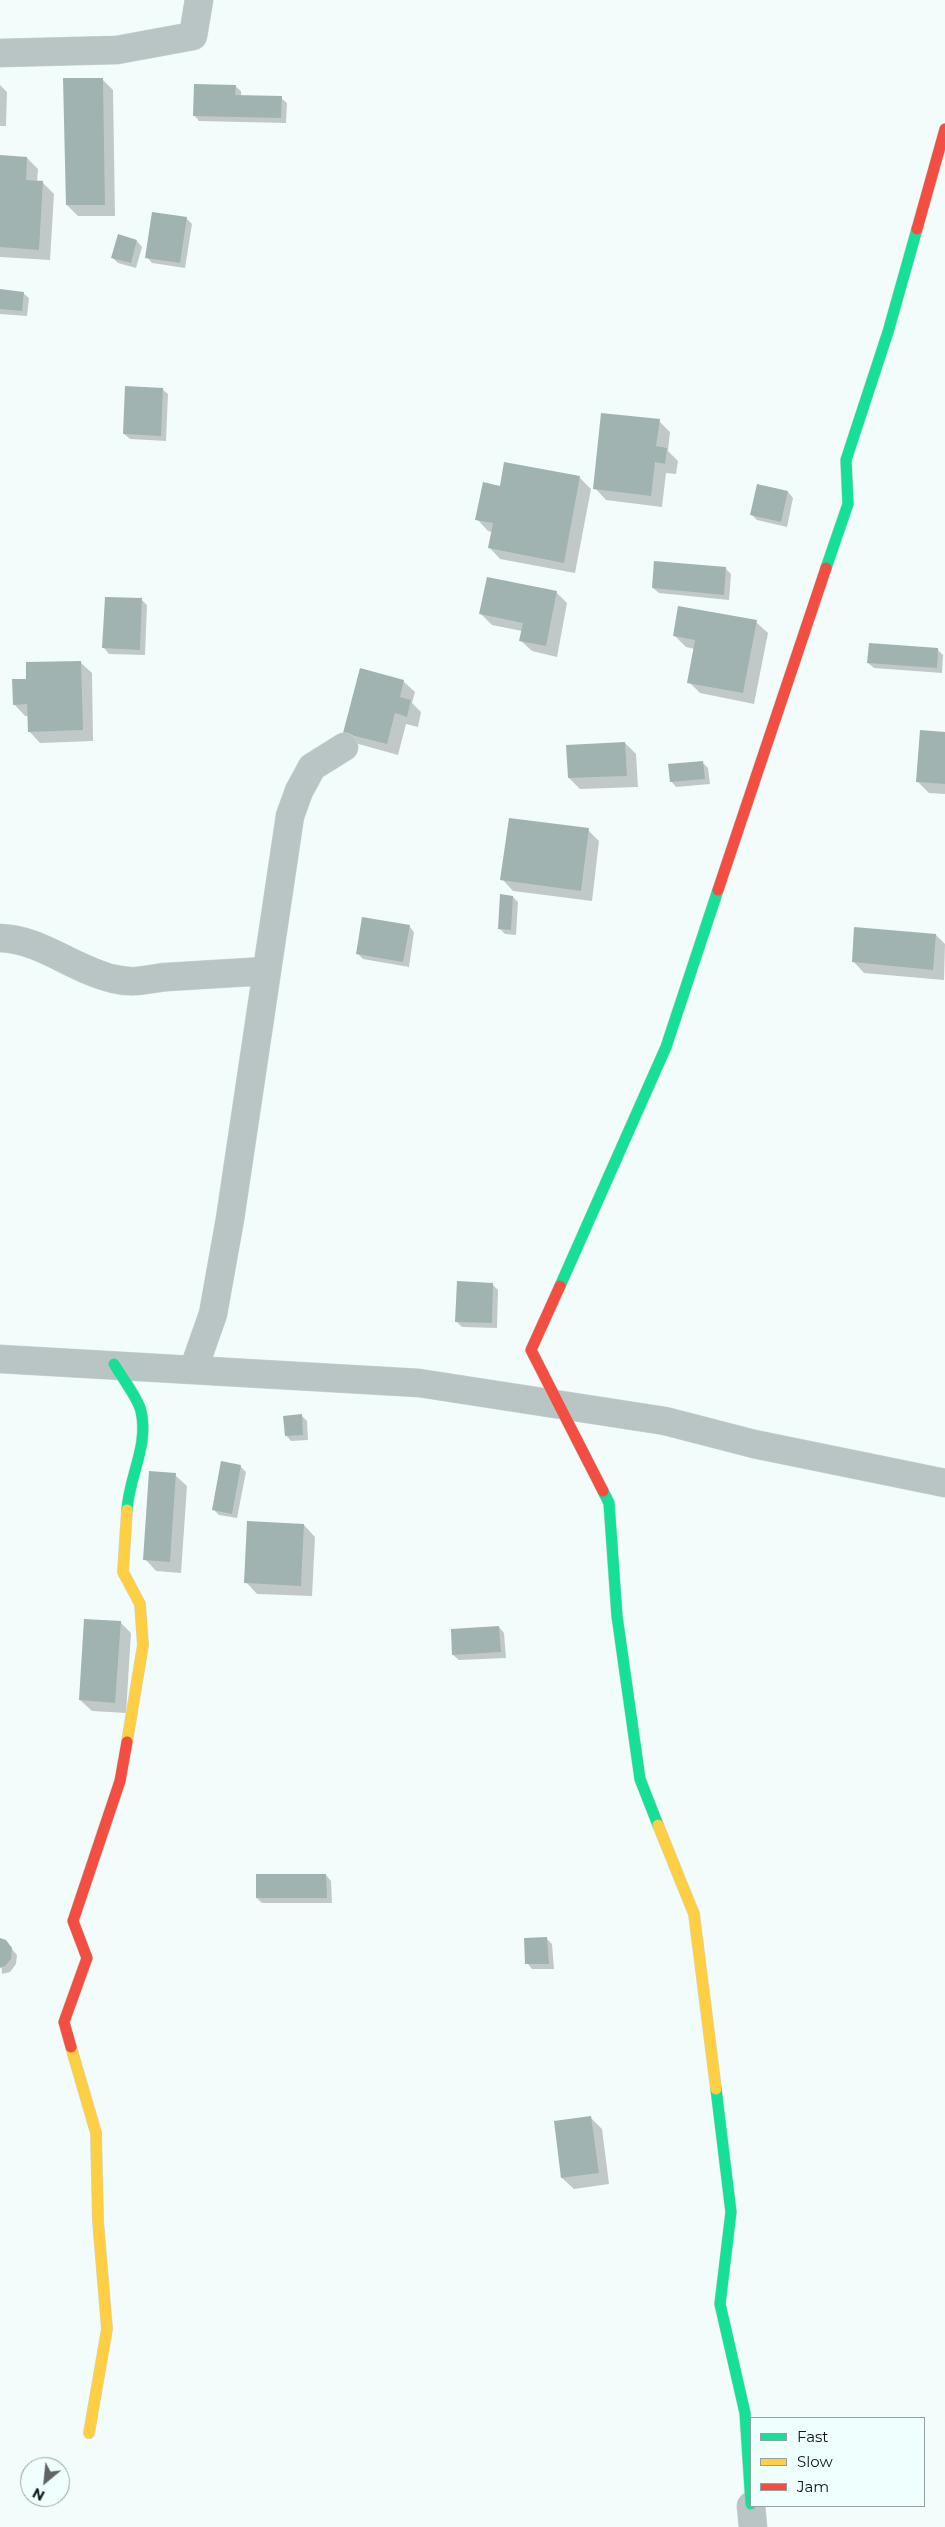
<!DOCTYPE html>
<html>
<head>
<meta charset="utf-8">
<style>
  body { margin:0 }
  #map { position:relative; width:945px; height:2527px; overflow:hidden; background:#f2fcfa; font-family:Montserrat,sans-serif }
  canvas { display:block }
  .legend { position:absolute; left:750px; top:2417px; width:175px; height:90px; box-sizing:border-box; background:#effffe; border:1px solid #95a1a0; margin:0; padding:6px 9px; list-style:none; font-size:15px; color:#0f1514 }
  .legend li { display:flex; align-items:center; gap:10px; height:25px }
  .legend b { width:25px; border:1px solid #95a1a0 }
  .north { position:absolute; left:20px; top:2457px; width:50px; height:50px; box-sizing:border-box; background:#effffe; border:1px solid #95a1a0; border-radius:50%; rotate:208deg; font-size:14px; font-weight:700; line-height:20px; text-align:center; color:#0f1514 }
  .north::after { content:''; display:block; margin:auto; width:18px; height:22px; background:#5e6664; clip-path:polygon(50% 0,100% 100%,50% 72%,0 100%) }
</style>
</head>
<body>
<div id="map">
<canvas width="945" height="2527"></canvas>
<ul class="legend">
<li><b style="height:6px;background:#16e098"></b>Fast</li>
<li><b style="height:6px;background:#ffcf43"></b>Slow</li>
<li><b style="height:6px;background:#f24e42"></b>Jam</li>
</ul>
<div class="north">N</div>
</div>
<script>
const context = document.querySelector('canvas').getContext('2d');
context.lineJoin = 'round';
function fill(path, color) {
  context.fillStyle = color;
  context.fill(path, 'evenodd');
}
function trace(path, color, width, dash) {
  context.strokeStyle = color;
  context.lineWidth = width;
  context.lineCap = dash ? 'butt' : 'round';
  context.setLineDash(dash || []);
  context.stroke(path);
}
const shadow = new Path2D(`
  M102,79L113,90L115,216H78L67,205Z
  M0,85L7,92L6,126H0Z
  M235,86L241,91V96L281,98L287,103L286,123L199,121L194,115Z
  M0,156L27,158L38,169L37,182L43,183L54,194L50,260L0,257Z
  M186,218L192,224L185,268L152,263L147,257Z
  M119,236L137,241L142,247L136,268L118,263L112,257Z
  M0,290L23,293L29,298L27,316L0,314Z
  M162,389L168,394L166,441L130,439L124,434Z
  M659,421L670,432L668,451L678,461L676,474L666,473L662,507L606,500L595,488Z
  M580,478L591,489L575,573L500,559L489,547L492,532L488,531L477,519L501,488Z
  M758,486L788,492L793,498L787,527L757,520L752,515Z
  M725,568L731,574L729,600L659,593L653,588Z
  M556,592L567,603L557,657L532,651L520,640L522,631L492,625L481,614Z
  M142,600L147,605L145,655L109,654L104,648Z
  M756,622L768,633L754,704L700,693L689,682L695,649L686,647L675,636Z
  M937,649L943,655L942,673L874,668L868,663Z
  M80,662L92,673L93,741L40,743L29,731L28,716H25L14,704L27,680Z
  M403,681L415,692L412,703L421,712L418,727L406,724L398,755L355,743L344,732Z
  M945,733V794L929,793L918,782Z
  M625,743L636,754L638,787L580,789L569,778Z
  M702,762L708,768L710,784L676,787L671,781Z
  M588,830L599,841L592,901L513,891L502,879Z
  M513,897L518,902L516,935L505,934L499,928Z
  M409,926L414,932L409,967L363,959L357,953Z
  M936,935L945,944L944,980L864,973L853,961Z
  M492,1284L498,1290L497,1328L462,1327L456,1321Z
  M301,1415L307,1421L308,1440L291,1441L286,1435Z
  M240,1466L246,1472L237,1518L219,1515L213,1509Z
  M175,1475L187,1486L181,1573L156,1571L145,1559Z
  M304,1525L315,1537L312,1596L257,1594L246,1582Z
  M120,1622L131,1633L126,1713L92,1711L80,1700Z
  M499,1627L504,1633L506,1658L459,1660L453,1655Z
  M326,1875L331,1881L332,1903H262L257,1898Z
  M0,1939L5,1941L17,1955L16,1964L10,1972L2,1974Z
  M547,1939L552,1944L554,1969H532L527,1963Z
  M590,2117L602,2129L609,2184L574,2189L562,2178Z`);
const building = new Path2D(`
  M63,78H103L105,205H66Z
  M194,84L236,85L235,95L282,96L281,118L193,116Z
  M0,155L27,157L26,180L43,181L39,250L0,247Z
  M152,212L187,217L180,263L145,258Z
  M118,234L137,240L131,263L111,258Z
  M0,289L24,292L22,311L0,309Z
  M125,386L163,388L161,436L123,434Z
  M601,413L660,419L656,446L667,448L665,464L655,462L651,496L593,489Z
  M504,462L580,476L564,563L488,548L493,523L475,520L483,482L500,486Z
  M757,484L788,491L781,522L750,515Z
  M654,561L726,567L724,595L652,588Z
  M487,577L557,591L546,646L519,641L523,623L479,614Z
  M105,597L142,598L140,650L102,648Z
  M678,606L757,620L743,693L687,683L695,640L673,636Z
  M869,643L938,648L937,668L867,663Z
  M81,661L83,730L28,732L27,704L13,705L12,679H26V662Z
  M360,668L404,680L400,697L411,700L407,717L395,713L387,744L343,733Z
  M920,730L945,732V784L916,782Z
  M625,742L627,776L568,778L566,745Z
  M703,761L705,779L670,782L668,764Z
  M509,818L589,828L581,891L500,880Z
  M500,894L513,896L511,930L498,929Z
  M362,917L410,925L403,962L356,954Z
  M854,927L936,934L933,970L852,962Z
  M457,1281L493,1283L492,1323L455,1322Z
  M302,1414L303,1435L285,1436L283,1416Z
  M221,1461L241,1465L232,1514L212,1510Z
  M149,1471L176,1473L170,1562L143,1560Z
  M247,1521L304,1524L301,1586L244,1583Z
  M84,1619L121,1621L115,1703L79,1700Z
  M499,1626L501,1652L452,1655L451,1629Z
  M256,1874H326L327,1898H256Z
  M547,1937L549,1964H525L524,1938Z
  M0,1938L6,1940L12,1948L11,1959L5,1966L0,1968Z
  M591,2116L599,2173L561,2178L554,2121Z`);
const street = new Path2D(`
  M0,53L117,50L193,36L199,0
  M0,938C41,939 74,970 114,979C136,984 146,979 167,977C200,975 233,973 266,971
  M0,1359L419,1383L665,1421L754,1444L945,1483
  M194,1368L213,1314L230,1219L290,816L299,791L312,767L344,747
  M751,2506L753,2527`);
const fast = new Path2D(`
  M826,568L848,504L846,460L888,332L917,229
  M560,1286L666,1047L718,890
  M114,1364C121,1376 138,1398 141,1411C149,1446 129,1476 127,1510
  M603,1491L609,1503L617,1616L640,1779L658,1825
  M716,2089L731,2212L720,2304L745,2413L751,2504`);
const slow = new Path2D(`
  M127,1742L143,1645L140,1604L123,1572L127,1510
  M658,1825L694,1914L716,2089
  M71,2047L96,2133L98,2221L107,2329L89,2433`);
const jam = new Path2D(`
  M917,229L945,129
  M718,890L826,568
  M560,1286L531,1350L603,1491
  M71,2047L64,2022L87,1958L73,1921L120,1781L127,1742`);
fill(shadow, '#0003');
fill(building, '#a0b3b1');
trace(street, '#cfd6d4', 29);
trace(fast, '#cfd6d4', 12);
trace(slow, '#cfd6d4', 12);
trace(jam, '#cfd6d4', 12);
trace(street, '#b9c5c4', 28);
trace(fast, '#16e098', 11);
trace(slow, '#ffcf43', 11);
trace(jam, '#f24e42', 11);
</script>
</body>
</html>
